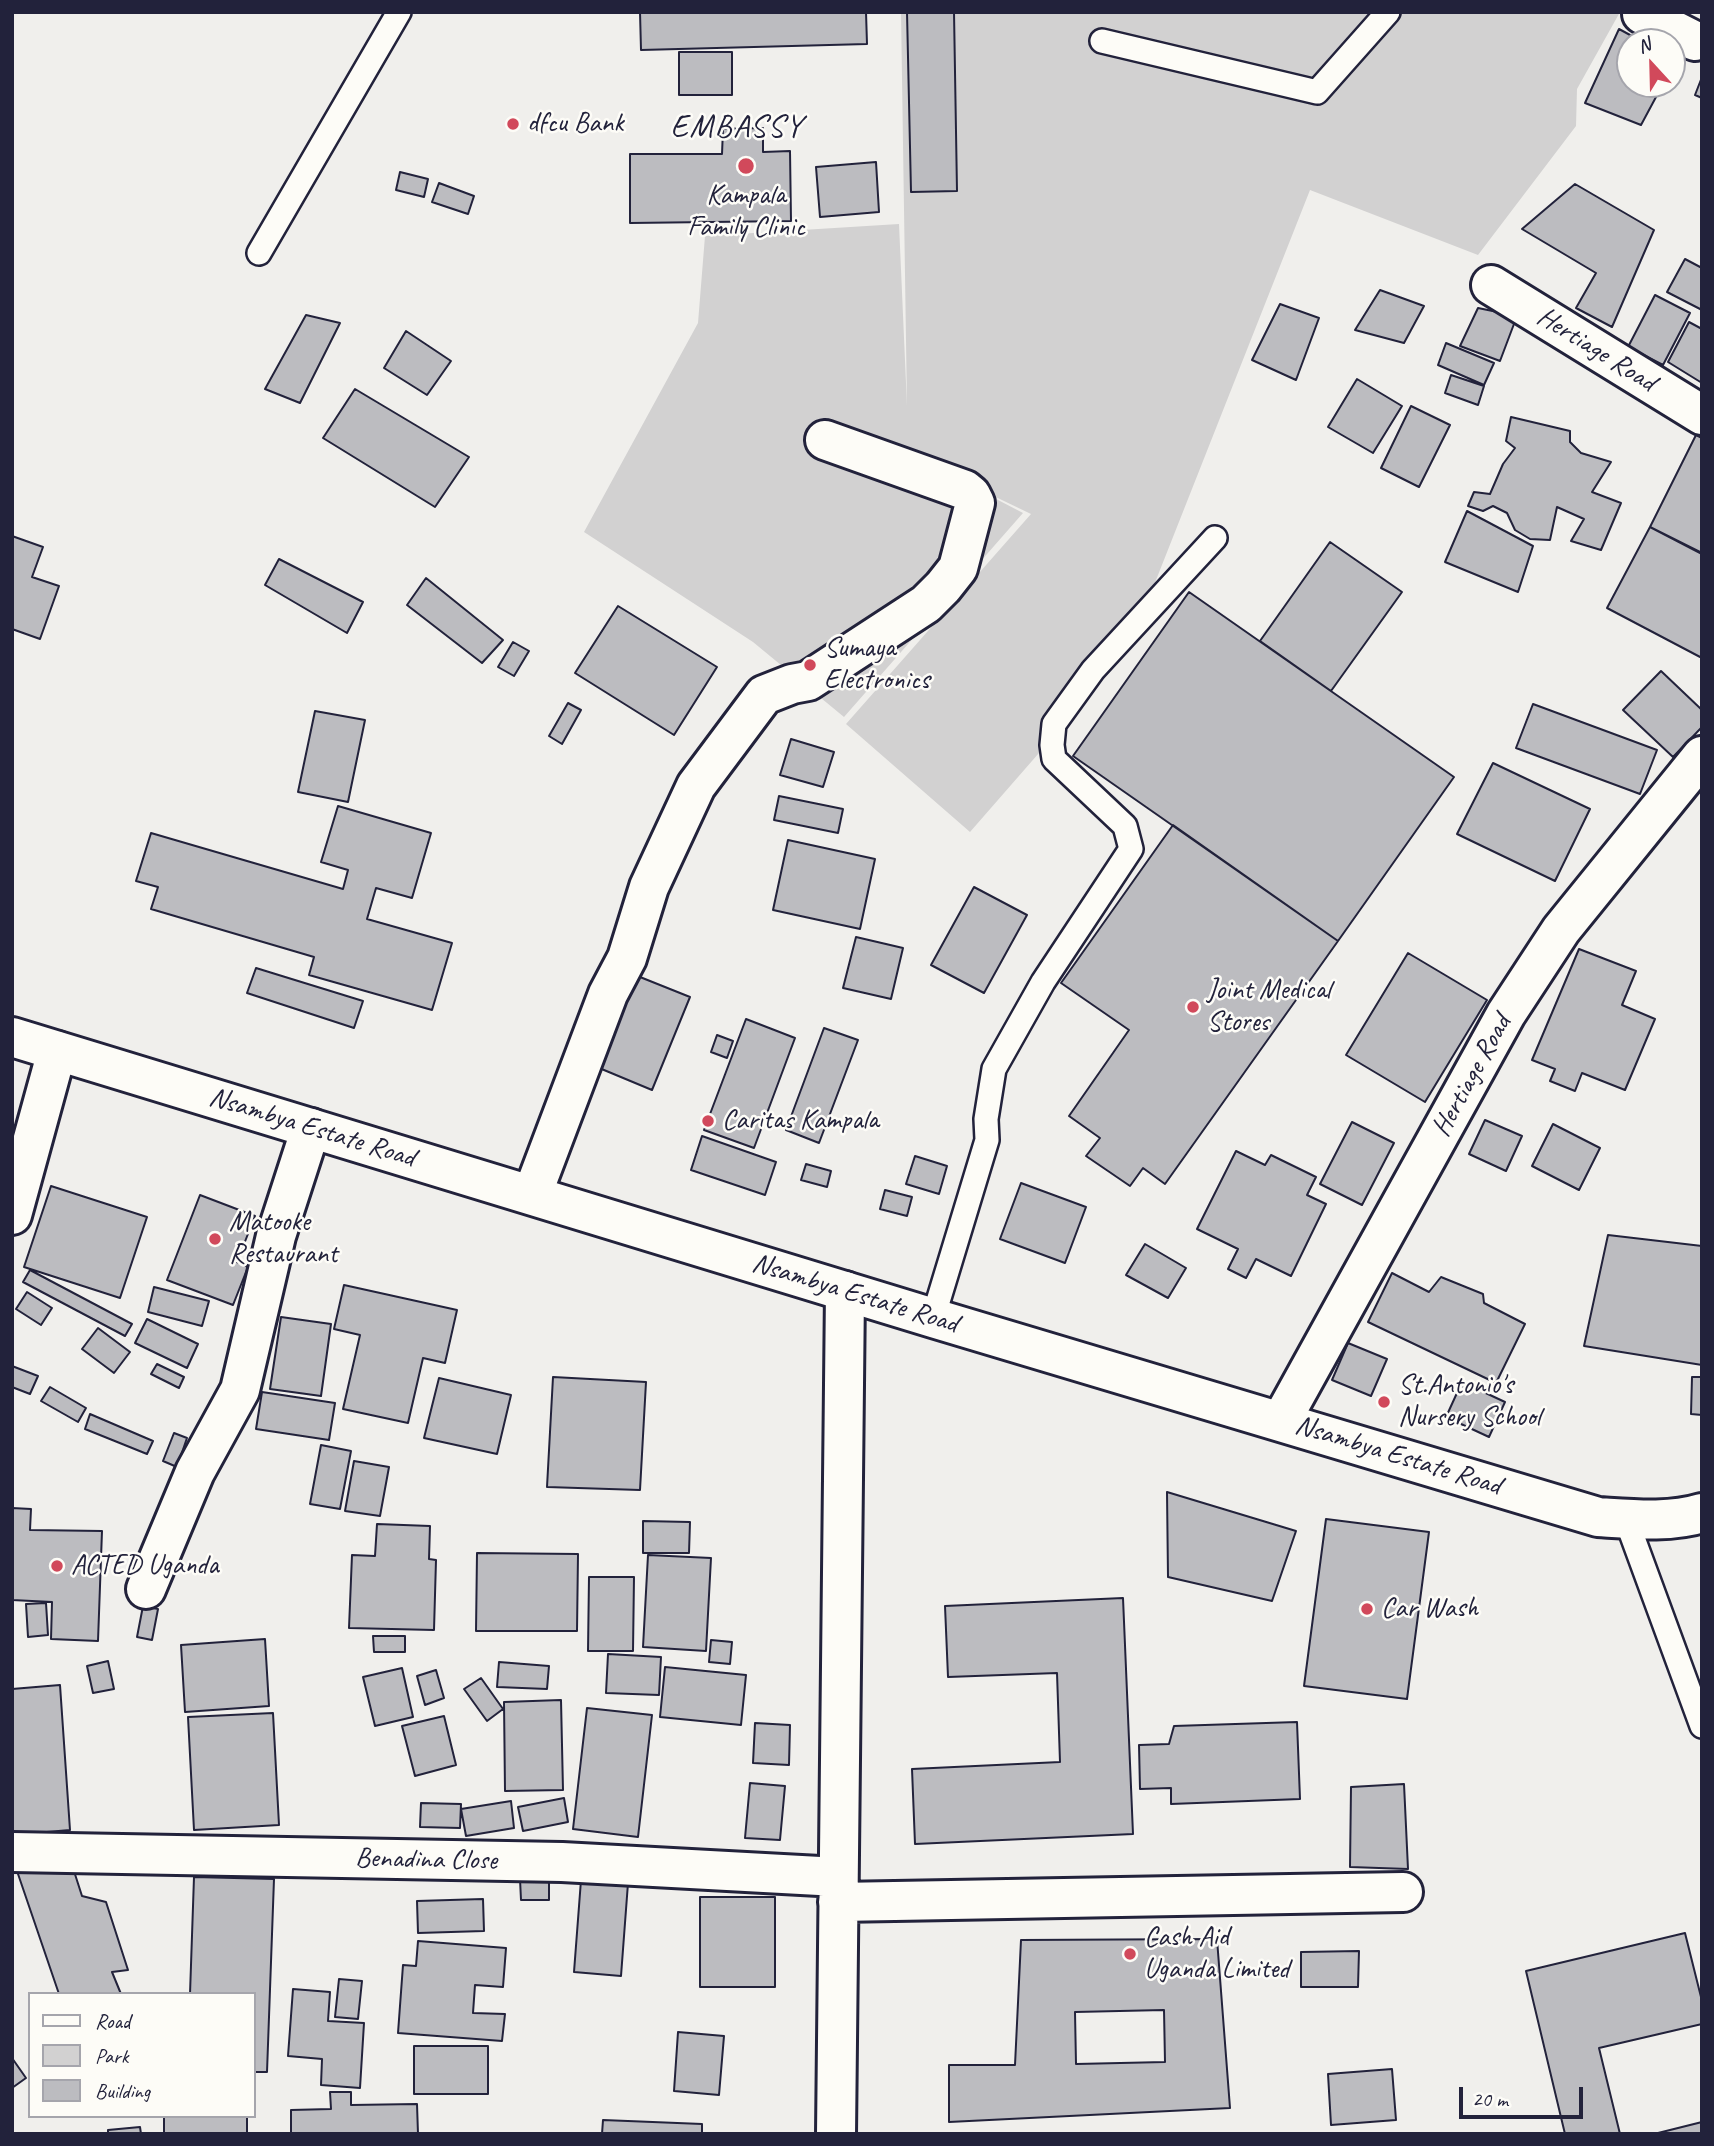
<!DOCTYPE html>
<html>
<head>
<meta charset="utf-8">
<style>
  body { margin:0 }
  #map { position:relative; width:1714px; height:2146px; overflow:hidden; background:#f0efec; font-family:Caveat,sans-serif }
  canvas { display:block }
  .frame { position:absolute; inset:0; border:14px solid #22223b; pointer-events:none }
  .legend { position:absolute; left:28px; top:1992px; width:228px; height:126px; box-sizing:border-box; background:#fdfcf7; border:2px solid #a5a5ac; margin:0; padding:9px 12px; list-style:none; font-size:21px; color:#22223b }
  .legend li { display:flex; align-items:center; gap:14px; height:35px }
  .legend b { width:35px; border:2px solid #a5a5ac }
  .north { position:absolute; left:1616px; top:28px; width:70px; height:70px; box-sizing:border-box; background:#fdfcf7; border:2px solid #a5a5ac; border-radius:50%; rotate:338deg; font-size:19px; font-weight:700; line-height:28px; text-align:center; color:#22223b }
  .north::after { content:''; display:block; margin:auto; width:24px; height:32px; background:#d1495b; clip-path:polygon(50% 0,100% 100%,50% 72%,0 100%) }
  .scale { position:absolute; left:1459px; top:2087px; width:124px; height:32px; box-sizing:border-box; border:4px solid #22223b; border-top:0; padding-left:9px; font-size:21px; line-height:24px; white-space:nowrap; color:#22223b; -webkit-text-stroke:5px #fdfcf7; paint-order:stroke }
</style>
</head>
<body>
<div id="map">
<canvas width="1714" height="2146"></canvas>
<div class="frame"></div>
<ul class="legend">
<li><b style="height:9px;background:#fdfcf7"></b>Road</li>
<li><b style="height:19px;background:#d2d1d1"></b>Park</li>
<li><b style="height:19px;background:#bcbcc0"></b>Building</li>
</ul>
<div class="north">N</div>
<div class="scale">20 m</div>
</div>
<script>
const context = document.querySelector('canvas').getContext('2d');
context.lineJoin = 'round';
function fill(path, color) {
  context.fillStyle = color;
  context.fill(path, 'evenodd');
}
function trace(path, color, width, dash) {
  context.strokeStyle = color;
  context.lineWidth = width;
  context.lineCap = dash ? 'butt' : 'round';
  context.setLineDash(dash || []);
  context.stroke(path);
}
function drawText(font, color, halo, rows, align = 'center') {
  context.font = font + ' Caveat,sans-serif';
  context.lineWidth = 5;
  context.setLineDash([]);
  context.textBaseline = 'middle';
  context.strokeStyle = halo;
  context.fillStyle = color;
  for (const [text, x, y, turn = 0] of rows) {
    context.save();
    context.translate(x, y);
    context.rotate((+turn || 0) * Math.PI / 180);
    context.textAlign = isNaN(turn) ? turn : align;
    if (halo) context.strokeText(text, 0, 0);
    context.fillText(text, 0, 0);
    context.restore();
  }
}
const green = new Path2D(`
  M901,12H1620L1577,89L1576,126L1478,255L1310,190L1128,651L970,832L846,724L1031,514L950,475L1023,513L844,717L753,642L584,532L698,323L705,236L899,224L907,406Z`);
const building = new Path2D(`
  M640,12H866L867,44L641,50Z
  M907,12H954L957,191L911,192Z
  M1619,29L1643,42H1630V84H1663L1641,125L1585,103Z
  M679,52H732V95H679Z
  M1702,77V98L1695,95Z
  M763,128V152L790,151L791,221L630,223V154H722L723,129Z
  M876,162L879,212L820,217L816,167Z
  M400,172L428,179L424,197L396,190Z
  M439,183L474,196L468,214L432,202Z
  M1575,184L1654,230L1612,327L1576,308L1596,273L1522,229Z
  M1685,259L1702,268V310L1667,292Z
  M1380,290L1424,306L1404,343L1355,330Z
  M1655,295L1690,313L1663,365L1628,347Z
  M1280,304L1319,318L1296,380L1252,360Z
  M1478,308L1517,316L1500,361L1460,346Z
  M306,315L340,323L300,403L265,389Z
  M1689,322L1702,329V383L1668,362Z
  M406,331L451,361L427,395L384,368Z
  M1446,343L1494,363L1484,385L1438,365Z
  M1451,375L1484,386L1478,405L1445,393Z
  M1357,379L1402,406L1373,453L1328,427Z
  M355,389L469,457L435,507L323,438Z
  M1411,406L1450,425L1419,487L1381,468Z
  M1511,417L1570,431V442L1581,453L1611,462L1592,492L1621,503L1601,550L1571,541L1584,519L1557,507L1550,540L1530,539L1515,530L1507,513L1493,506L1483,511L1468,506L1474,492L1490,494L1503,464L1515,448L1506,441Z
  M1696,435L1702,438V553L1650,527Z
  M1467,511L1533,546L1518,592L1445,562Z
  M1650,527L1702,554V658L1607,608Z
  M12,536L43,547L32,577L59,586L40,639L12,629Z
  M1330,542L1402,592L1331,691L1260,641Z
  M279,559L363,602L347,633L265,585Z
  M426,578L503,640L482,663L407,605Z
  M1189,592L1454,777L1338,941L1073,756Z
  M618,606L717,667L674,735L575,673Z
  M513,642L529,651L514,676L498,667Z
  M1661,671L1702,710V727L1673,757L1623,710Z
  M568,703L581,710L562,744L549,736Z
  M1533,704L1657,750L1640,794L1516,748Z
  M315,711L365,720L348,802L298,792Z
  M791,739L834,752L823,787L780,775Z
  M1493,763L1590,809L1555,881L1457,834Z
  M779,796L843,809L838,833L774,820Z
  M338,806L431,833L412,898L376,888L367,919L452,943L432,1010L309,975L314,957L151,909L158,887L136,881L151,833L343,889L348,870L321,862Z
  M1173,825L1338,941L1165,1184L1143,1168L1130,1186L1086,1156L1100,1138L1069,1116L1129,1030L1061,983Z
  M788,840L875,859L860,929L773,910Z
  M974,887L1027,915L984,993L931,965Z
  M856,937L903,948L891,999L843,988Z
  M1579,949L1636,971L1622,1005L1655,1019L1625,1090L1582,1073L1575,1091L1550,1081L1555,1069L1532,1060Z
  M1408,953L1487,1000L1425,1102L1346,1055Z
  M256,968L363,1001L354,1028L247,993Z
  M630,973L690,997L652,1090L592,1065Z
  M746,1019L795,1038L754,1148L704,1130Z
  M824,1028L858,1040L819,1143L786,1130Z
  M717,1035L733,1041L727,1058L711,1052Z
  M1485,1120L1522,1136L1506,1171L1469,1154Z
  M1352,1122L1394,1143L1362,1205L1320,1184Z
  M1553,1124L1600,1148L1579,1190L1532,1166Z
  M702,1136L776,1162L765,1195L691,1170Z
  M1236,1151L1265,1165L1271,1155L1316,1177L1307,1195L1326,1204L1291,1276L1256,1259L1246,1278L1228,1269L1238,1249L1197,1229Z
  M915,1156L947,1166L939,1194L906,1184Z
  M806,1164L831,1171L827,1187L801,1180Z
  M1021,1183L1086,1207L1065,1263L1000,1239Z
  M51,1186L147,1217L120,1298L24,1267Z
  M885,1190L912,1197L907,1216L880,1209Z
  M200,1195L255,1216L237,1262L248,1267L233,1305L167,1280Z
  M1608,1235L1702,1246V1365L1584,1346Z
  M1145,1244L1186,1268L1168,1298L1126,1275Z
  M30,1270L132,1324L125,1336L23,1282Z
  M1392,1273L1429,1292L1441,1277L1483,1294L1484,1303L1525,1324L1496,1383L1368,1322Z
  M344,1285L457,1310L445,1363L423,1358L408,1423L343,1409L360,1335L334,1329Z
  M154,1287L209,1301L202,1326L148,1312Z
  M27,1292L52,1308L41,1325L16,1309Z
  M281,1317L331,1324L321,1396L270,1389Z
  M147,1319L198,1344L187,1368L135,1343Z
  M98,1328L130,1352L114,1373L82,1349Z
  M1348,1343L1387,1359L1371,1396L1332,1380Z
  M157,1364L184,1377L179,1388L151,1374Z
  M12,1366L38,1376L30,1394L12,1387Z
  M553,1377L646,1382L640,1490L547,1487Z
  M1692,1377H1702V1415L1691,1414Z
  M439,1378L511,1395L497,1454L424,1438Z
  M1462,1382L1505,1402L1489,1437L1446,1417Z
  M50,1387L86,1408L78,1422L41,1401Z
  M262,1392L335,1403L329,1440L256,1429Z
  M90,1414L153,1441L147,1454L85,1429Z
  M174,1433L187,1438L177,1467L163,1461Z
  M321,1445L351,1451L340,1509L310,1504Z
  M354,1461L389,1467L380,1516L345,1511Z
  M1167,1492L1296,1531L1272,1601L1168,1577Z
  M12,1508L31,1509L30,1530L102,1531L98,1641L51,1639L52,1602L12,1600Z
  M1326,1519L1429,1532L1407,1699L1304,1686Z
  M643,1521L690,1522L689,1553H643Z
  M377,1524L430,1526L429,1559L436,1560L434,1630L349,1628L352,1555L375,1556Z
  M477,1553L578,1554L577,1631H476Z
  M648,1555L711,1558L706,1651L643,1647Z
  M589,1577H634L633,1651H588Z
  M1123,1598L1133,1834L915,1844L912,1769L1060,1762L1057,1673L948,1677L945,1606Z
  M46,1603L48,1635L28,1637L26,1604Z
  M143,1606L158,1609L152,1640L137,1637Z
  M373,1636H405V1652H374Z
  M265,1639L269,1706L185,1712L181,1645Z
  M711,1640L732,1642L730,1664L709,1662Z
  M608,1654L661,1657L659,1695L606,1693Z
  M108,1661L114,1689L93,1693L87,1666Z
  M499,1662L549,1666L547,1689L497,1687Z
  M665,1667L746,1675L741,1725L660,1717Z
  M402,1668L413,1717L375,1726L363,1677Z
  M436,1670L444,1698L425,1705L417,1676Z
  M481,1678L503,1709L487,1721L464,1689Z
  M60,1685L70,1830L12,1835V1689Z
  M561,1700L563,1790L505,1791L504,1702Z
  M587,1708L652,1715L638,1837L573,1829Z
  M273,1713L279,1825L194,1830L188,1717Z
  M444,1716L456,1765L415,1776L402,1726Z
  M1297,1722L1300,1799L1171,1804V1788L1140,1789L1139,1745L1169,1744L1174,1726Z
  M755,1723L790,1725L789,1765L753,1763Z
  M750,1783L785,1786L780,1840L745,1838Z
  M1404,1784L1408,1869L1350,1867L1351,1787Z
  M564,1798L568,1822L523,1831L518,1807Z
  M511,1801L514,1828L466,1836L461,1809Z
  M421,1803L461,1804L460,1828L420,1827Z
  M73,1868L82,1896L106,1902L128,1970L112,1972L121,1994H59L17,1871Z
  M194,1877L274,1879L267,2072H254V1994H190Z
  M520,1879H549V1900H521Z
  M581,1880L628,1883L621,1976L574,1972Z
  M700,1897H775V1987H700Z
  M483,1899L484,1931L418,1933L417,1901Z
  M1685,1933L1702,2001V2024L1599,2048L1620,2134H1565L1526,1971Z
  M1217,1939L1230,2108L949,2122V2065H1015L1021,1940ZM1164,2010L1165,2062L1076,2064L1075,2012Z
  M418,1941L506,1948L503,1987L475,1985L473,2013L505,2014L502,2041L398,2033L403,1965L416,1966Z
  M1359,1951L1358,1987H1301V1952Z
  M339,1979L362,1981L358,2019L335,2017Z
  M293,1989L330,1992L328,2021L364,2023L360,2088L321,2085L322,2059L288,2056Z
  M678,2032L724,2036L719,2095L674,2091Z
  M414,2046H488V2094H414Z
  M12,2058L26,2078L12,2088Z
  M1392,2069L1396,2120L1331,2125L1328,2074Z
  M330,2092H351V2105L417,2104L418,2134H291V2110L331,2109Z
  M164,2116H247V2134H164Z
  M603,2120L702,2124V2134H602Z
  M1702,2122V2134H1654Z
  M140,2127L141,2134H108V2130Z`);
const service = new Path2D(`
  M1102,41L1317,92L1388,12
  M259,253L399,12
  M933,1318L987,1140L986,1119L994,1069L1043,982L1131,849L1125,826L1054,759L1052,745L1054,724L1093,670L1215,538
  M1626,1519L1702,1726`);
const minor = new Path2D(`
  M1643,12L1642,14L1695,41
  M1491,285L1702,415
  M532,1195L608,994L627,958L649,887L696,786L764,695L792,684L808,681L926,604L943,587L958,568L975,503L971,495L965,490L825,440
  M12,1215L57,1051
  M1281,1421L1506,1014L1561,930L1702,756
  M146,1589L195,1472L240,1390L276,1236L311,1128
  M12,1852L562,1862L838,1877
  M838,1902L1403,1892
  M836,2134L845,1291`);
const tertiary = new Path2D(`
  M12,1037L933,1318L1598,1517C1631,1519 1670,1523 1702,1513`);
const markers = [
  [513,124,7,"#d1495b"],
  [746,166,9,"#d1495b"],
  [810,665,7,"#d1495b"],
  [1193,1007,7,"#d1495b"],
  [708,1121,7,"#d1495b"],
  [215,1239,7,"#d1495b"],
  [1384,1402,7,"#d1495b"],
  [57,1566,7,"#d1495b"],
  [1367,1609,7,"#d1495b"],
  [1130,1954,7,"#d1495b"]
];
const poiNames = [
  ["dfcu Bank",527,124],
  ["Kampala",746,196,"center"],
  ["Family Clinic",746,228,"center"],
  ["Sumaya",824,649],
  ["Electronics",824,681],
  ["Joint Medical",1207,991],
  ["Stores",1207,1023],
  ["Caritas Kampala",722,1121],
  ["Matooke",229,1223],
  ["Restaurant",229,1255],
  ["St.Antonio's",1398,1386],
  ["Nursery School",1398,1418],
  ["ACTED Uganda",71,1566],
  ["Car Wash",1381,1609],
  ["Cash Aid",1144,1938],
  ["Uganda Limited",1144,1970]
];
const streetNames = [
  ["Hertiage Road",1596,350,32],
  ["Hertiage Road",1472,1076,-61],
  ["Nsambya Estate Road",312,1128,17],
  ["Nsambya Estate Road",855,1294,17],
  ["Nsambya Estate Road",1398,1456,17],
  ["Benadina Close",426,1860,1]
];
const quarterNames = [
  ["EMBASSY",737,128]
];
fill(green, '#d2d1d1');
fill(building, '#bcbcc0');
trace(building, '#22223b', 2);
trace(service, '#22223b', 28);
trace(minor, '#22223b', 44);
trace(tertiary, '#22223b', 44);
trace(service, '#fdfcf7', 23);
trace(minor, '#fdfcf7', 38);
trace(tertiary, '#fdfcf7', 38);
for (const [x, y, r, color] of markers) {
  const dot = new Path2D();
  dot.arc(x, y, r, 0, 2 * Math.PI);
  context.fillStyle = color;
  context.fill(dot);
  trace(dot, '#fdfcf7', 2.5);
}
drawText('28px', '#22223b', '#fdfcf7', poiNames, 'left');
drawText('28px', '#22223b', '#fdfcf7', streetNames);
context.letterSpacing = '2px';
drawText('32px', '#22223b', '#fdfcf7', quarterNames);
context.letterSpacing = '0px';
</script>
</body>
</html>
